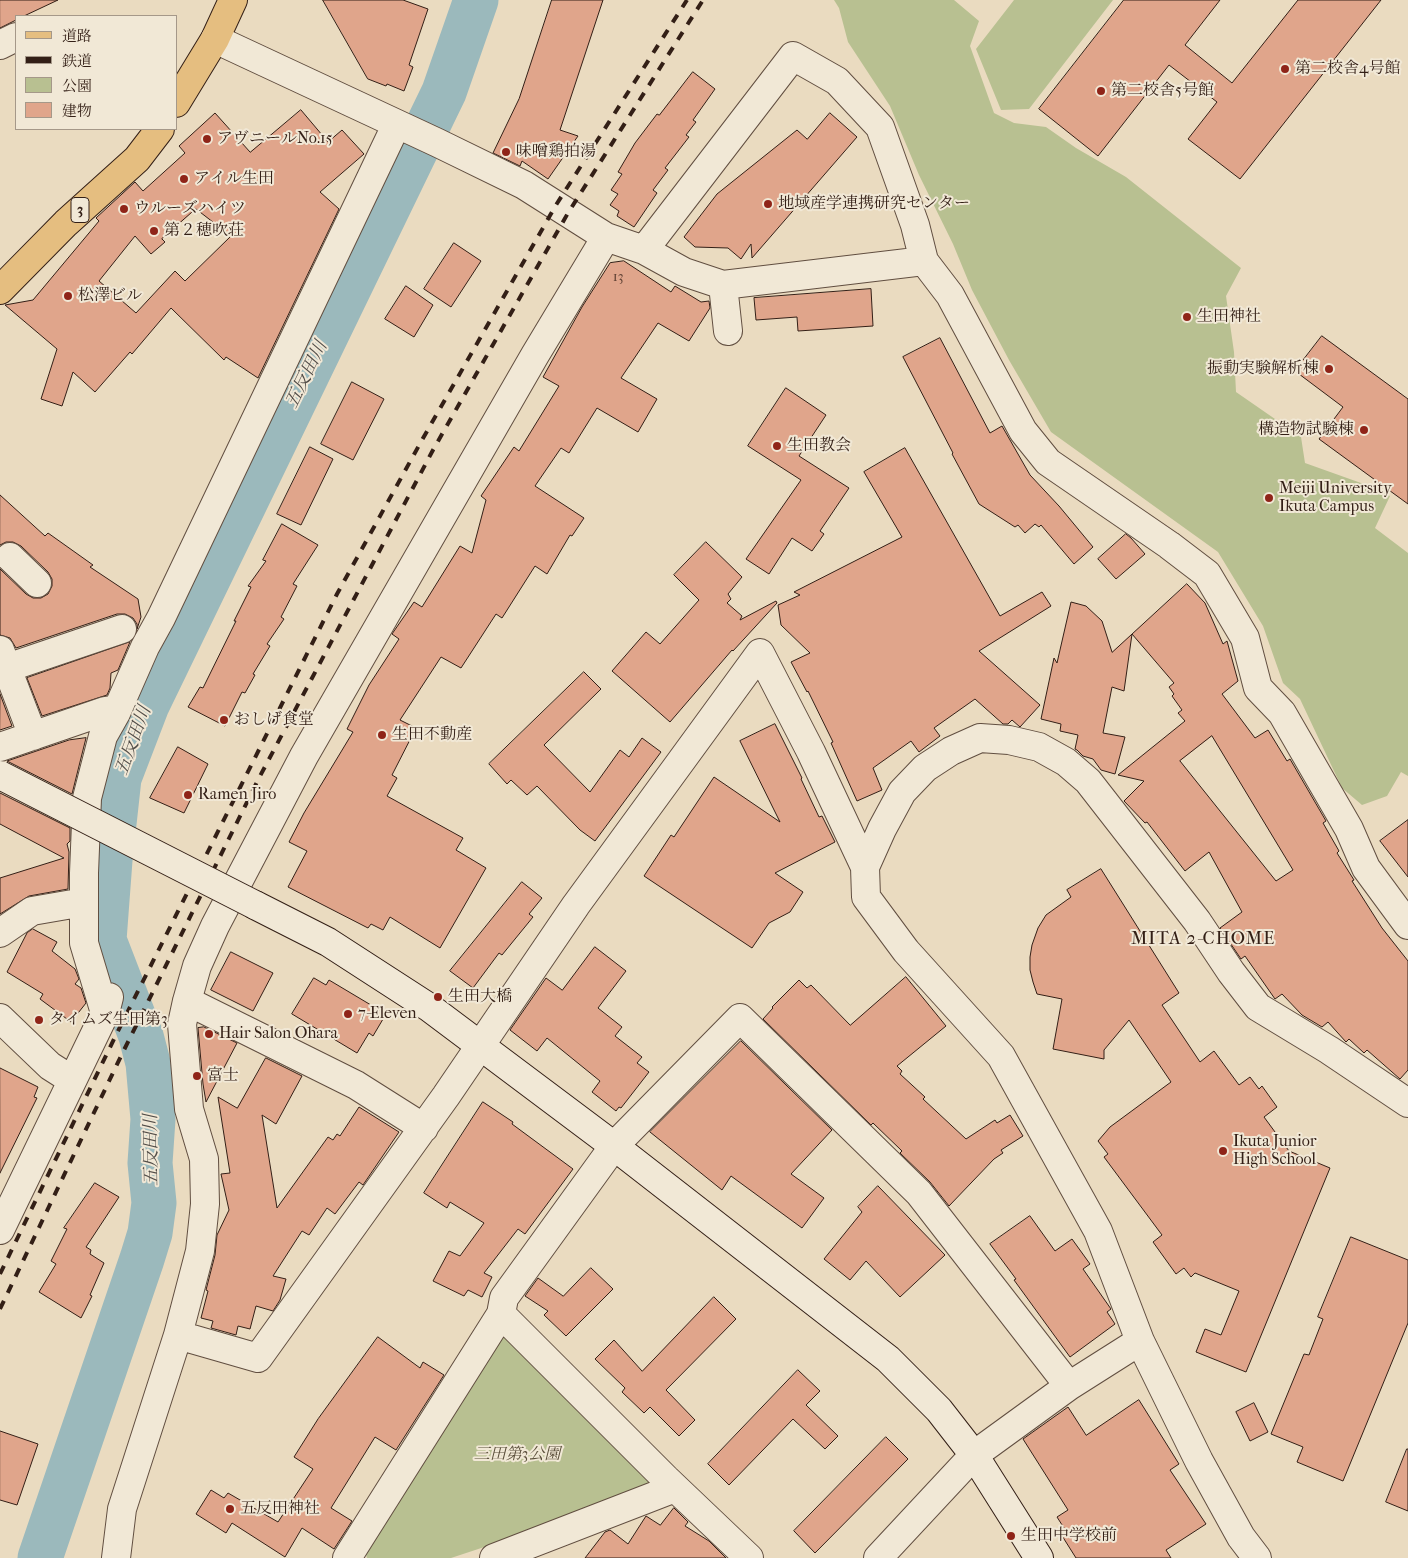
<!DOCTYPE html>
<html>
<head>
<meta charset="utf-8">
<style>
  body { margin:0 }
  #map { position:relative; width:1408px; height:1558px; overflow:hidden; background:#eadbc0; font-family:"IM FELL French Canon","Noto Serif JP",serif }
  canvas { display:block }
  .legend { position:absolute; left:15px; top:15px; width:162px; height:115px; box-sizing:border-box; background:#f1e8d6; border:1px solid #a59889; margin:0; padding:6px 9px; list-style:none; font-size:15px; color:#331f16 }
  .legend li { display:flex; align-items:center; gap:10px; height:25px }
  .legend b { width:25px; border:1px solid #a59889 }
</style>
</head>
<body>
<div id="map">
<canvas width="1408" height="1558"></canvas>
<ul class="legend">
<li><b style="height:6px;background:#e5be80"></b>道路</li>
<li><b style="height:6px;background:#331f16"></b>鉄道</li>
<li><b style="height:14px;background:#b8c091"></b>公園</li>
<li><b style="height:14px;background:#e0a58b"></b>建物</li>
</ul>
</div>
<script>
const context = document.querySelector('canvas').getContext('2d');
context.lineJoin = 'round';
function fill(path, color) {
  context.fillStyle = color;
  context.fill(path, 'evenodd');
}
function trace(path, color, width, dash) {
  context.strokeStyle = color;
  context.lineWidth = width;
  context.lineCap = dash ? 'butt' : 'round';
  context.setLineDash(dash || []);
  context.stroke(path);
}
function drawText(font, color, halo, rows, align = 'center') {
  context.font = font + ' "IM FELL French Canon","Noto Serif JP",serif';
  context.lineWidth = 4;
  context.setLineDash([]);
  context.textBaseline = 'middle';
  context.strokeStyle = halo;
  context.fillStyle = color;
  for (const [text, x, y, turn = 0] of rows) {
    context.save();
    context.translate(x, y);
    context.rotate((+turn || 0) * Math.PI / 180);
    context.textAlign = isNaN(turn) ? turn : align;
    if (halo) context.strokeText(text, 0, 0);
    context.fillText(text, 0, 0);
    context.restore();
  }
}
const green = new Path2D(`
  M834,0H954L979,21L970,46L994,113L1014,123L1046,127L1076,148L1126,177L1241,268L1226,296L1234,352L1236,392L1301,437L1305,463L1361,483L1390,496L1375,528L1408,553V776L1401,772L1387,796L1362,805L1342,788L1300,699L1283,683L1263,626L1218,552L1051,432L1009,360L972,290L953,244L919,175L890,106L848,42L839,8Z
  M1014,0H1113L1029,109L1001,110L976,49Z
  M506,1337L650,1476L648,1493L451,1558H367L365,1552L497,1340Z`);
const river = new Path2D(`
  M40,1558L142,1259L150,1233L154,1203L150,1163L153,1119L148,1063L141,1036L104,940L110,860L119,778L147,705L444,92L476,0`);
const building = new Path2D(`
  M0,0H58L24,16H16V20L0,28Z
  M323,0H403L428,9L409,65L413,67L404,91L387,84L386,86L368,79Z
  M552,0H603L560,130L578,136L548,179L522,161L520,166L493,153L519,99Z
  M1124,0H1220L1185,45L1232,83L1298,0H1381L1240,179L1188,139L1217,102L1169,65L1098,156L1039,109Z
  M693,72L715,89L693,120L696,122L686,135L689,137L665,168L668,170L653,190L657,193L634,227L617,216L619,211L610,205L618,194L611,190L622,174L618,172L635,143L657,114L659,115Z
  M301,110L328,142L342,130L364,154L320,192L339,209L258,378L226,357L224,360L171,308L132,354L130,352L95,392L73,372L62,406L41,399L57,349L5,305L33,300L99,221L96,218L135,182L143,191L185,153L179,146L215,113L250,152ZM196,209L231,236L185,281L175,271L136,313L99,281L135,236L151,254L165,242L162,239Z
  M830,113L857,137L752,258L751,244L741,259L728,248L695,247L684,237L717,194L797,130L807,139Z
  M454,243L481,261L451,307L424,289Z
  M624,261L671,292L675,286L701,302L709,301L710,308L689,341L658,323L621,378L657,399L638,432L597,408L569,453L561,448L535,486L584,518L572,536L570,535L547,574L535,566L502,618L496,614L461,668L441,657L400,720L416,728L392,775L397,778L387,796L463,838L456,850L486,868L440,948L390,917L383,930L371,924L368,928L288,887L307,851L289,842L304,813L353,732L347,729L369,685L399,639L392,634L414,602L422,607L460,546L472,553L486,500L481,496L514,447L519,451L559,386L543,377L582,307L610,263Z
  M406,286L433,305L414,337L385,319Z
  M871,289L873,326L798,331L797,317L756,320L754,298Z
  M1322,336L1408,399V504L1319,439L1343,407L1295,371Z
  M940,338L990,433L1002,426L1030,475L1059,506L1093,547L1074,564L1041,525L1039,527L1035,524L1025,533L1018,525L1015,527L979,504L952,454L953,453L903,357Z
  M352,382L384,399L353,460L321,444Z
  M786,388L826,415L799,456L849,488L820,531L824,534L812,551L792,538L769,574L746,559L801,480L748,446Z
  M310,447L333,459L301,525L277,514Z
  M905,448L1000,616L1042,592L1051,606L979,651L1040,705L1020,727L1012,720L1008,724H1003L975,699L934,728L940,736L919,752L911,741L873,768L882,790L857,801L831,743L833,742L808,691L807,692L791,662L810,653L781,625L778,605L800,595L794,592L902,537L864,472Z
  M0,495L45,536L48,533L93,565L90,567L138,599L141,617L137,629V624L133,618L125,614H117L16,648L10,638L0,635V569L26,594L33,598H41L48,594L52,586V579L48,572L21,546L13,542H6L0,545Z
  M282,524L318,545L293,584L297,586L281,617L284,619L267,644L270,646L253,674L255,675L245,693L242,692L225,726L188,707L200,687L203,688L236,621H234L251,587L248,586L266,561L263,560Z
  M1126,534L1131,538L1145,554L1116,579L1098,559Z
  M706,542L742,577L728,594L731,599L727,603L742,616L740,620L776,601L777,603L733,651L732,650L670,722L612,671L646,632L660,644L699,600L674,575Z
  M1187,584L1205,603L1223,644L1227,641L1238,681L1222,694L1255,738L1268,730L1287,761L1290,759L1326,821L1323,823L1339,851L1337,853L1354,880L1352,881L1382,928L1408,961V1070L1400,1079L1367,1050L1364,1053L1349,1039L1346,1042L1328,1022L1322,1027L1302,1015L1282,994L1275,999L1245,956L1241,959L1220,928L1242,912L1209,852L1185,871L1147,822L1145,823L1124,801L1144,781L1118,775L1185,721L1178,713L1182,710L1172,696L1174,694L1169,687L1174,683L1132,634L1124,691L1112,687L1103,733L1125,737L1115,774L1101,770L1093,759L1083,756L1077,750L1075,749L1078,735L1060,731L1061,724L1041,719L1054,658L1057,663L1071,602L1086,606L1102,621L1112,652ZM1212,736L1293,870L1276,881L1180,761Z
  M130,642L118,670L111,673L110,688L107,695L42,716L27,678Z
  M584,672L601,689L544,745L590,792L620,750L629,757L642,738L661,752L595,841L580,830L537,786L527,795L511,780L507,784L489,764Z
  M0,694L12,726L0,730Z
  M775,724L802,778L801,779L819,817L822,816L835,842L775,873L803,892L790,912L769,923L752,948L644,876L671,835L674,837L714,777L780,822L740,741Z
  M86,738L72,794L7,761L69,740Z
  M178,747L208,764L184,813L150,798Z
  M0,793L70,828V841L67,844L69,852L68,889L29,896L0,914V878L64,858L0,824Z
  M1408,820V877L1380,841Z
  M1101,869L1179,993L1162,1005L1200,1062L1214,1051L1239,1085L1250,1077L1259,1089L1262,1086L1277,1107L1264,1117L1289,1151L1330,1168L1246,1372L1196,1352L1205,1329L1221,1335L1239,1291L1195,1273L1191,1277L1184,1268L1176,1274L1153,1242L1162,1235L1104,1157L1108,1154L1098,1141L1110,1127L1171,1082L1129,1020L1104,1050V1059L1053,1049L1062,999L1037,994L1033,982L1030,970V957L1032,945L1038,928L1046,915L1071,897L1067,890Z
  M522,882L542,898L529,914L533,917L502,955L499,953L473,988L450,971Z
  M33,929L57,942L52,951L75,969L79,979L75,984L81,988L86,1003L71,1022L40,999L43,994L7,972L27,933Z
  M595,947L626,971L598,1008L622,1027L615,1036L642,1057L637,1063L649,1072L621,1108L619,1107L616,1111L592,1092L600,1081L547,1038L537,1051L510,1030L546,978L562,990Z
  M231,952L273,973L253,1011L211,990Z
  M906,977L946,1026L897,1066L902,1071L900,1074L925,1097L923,1099L966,1139L995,1120L997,1123L1010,1115L1023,1136L1001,1150L1003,1153L994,1159L949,1206L930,1182L900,1153L902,1151L873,1123L871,1125L763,1019L773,1008L772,1007L799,980L807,988L811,985L850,1025Z
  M314,978L326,985L329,980L386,1014L373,1036L369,1033L357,1053L292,1014Z
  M204,1027L237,1043L206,1102L203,1084L198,1028Z
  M741,1041L832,1130L791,1174L824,1198L802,1228L731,1176L722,1190L650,1132Z
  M266,1058L302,1076L276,1124L262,1115L277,1208L328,1137L333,1140L337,1134L340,1136L359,1107L399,1132L363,1185L359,1182L335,1214L327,1208L309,1235L302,1231L273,1276L286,1279L280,1300L273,1311L256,1306L250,1329L238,1326L236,1335L211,1328L213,1321L201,1318L208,1291L206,1290L215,1255L217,1235L229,1210L221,1174L230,1173L218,1097L237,1108Z
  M0,1068L38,1087L34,1097L37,1098L0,1173Z
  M483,1102L513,1122L512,1124L573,1169L525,1234L518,1229L484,1273L492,1277L482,1297L468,1290L464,1296L433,1281L449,1251L460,1256L484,1223L450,1202L447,1208L424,1193Z
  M95,1183L119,1197L86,1247L91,1250L90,1254L104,1263L90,1295L92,1296L81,1318L39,1292L56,1264L51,1261L67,1229L64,1228Z
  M878,1186L945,1255L900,1297L866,1261L850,1280L824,1259L862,1212L858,1207Z
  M1030,1216L1055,1251L1072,1239L1090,1264L1083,1269L1111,1309L1107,1312L1115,1324L1070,1357L1014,1280L1016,1279L990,1244Z
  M1351,1237L1408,1260V1323L1343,1481L1297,1462L1303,1447L1271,1434L1304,1354L1309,1355L1323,1319L1318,1317Z
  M591,1268L613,1289L566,1336L544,1315L548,1311L525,1296L538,1278L563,1296Z
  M714,1297L736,1319L666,1390L695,1420L679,1436L650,1407L644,1413L622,1392L625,1388L595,1359L614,1340L642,1371Z
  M378,1337L420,1368L423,1362L444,1375L396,1450L375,1437L331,1508L352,1521L334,1549L302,1528L285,1557L232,1523L226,1533L196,1514L211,1490L224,1498L228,1493L278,1522L313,1469L294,1457L318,1419Z
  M798,1370L820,1391L806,1405L838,1436L825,1449L793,1419L729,1485L708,1464Z
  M1139,1400L1179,1464L1170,1470L1206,1524L1166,1550L1171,1558H1076L1059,1531L1064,1528L1057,1517L1068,1510L1023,1439L1068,1407L1086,1435Z
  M1254,1403L1268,1432L1250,1441L1236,1412Z
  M0,1431L38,1444L17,1505L0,1500Z
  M886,1437L908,1459L815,1553L794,1531Z
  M1407,1449H1408V1511L1386,1502Z
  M674,1508L688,1522L685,1526L709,1541L726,1558H585L605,1532L610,1530L628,1544L646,1516L660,1525Z`);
const street = new Path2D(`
  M215,39L438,143L524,185L606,237L644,250L684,272L723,285L924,261
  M0,45L16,37
  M644,250L793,56L837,81L880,127L915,225L924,261L950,295L1023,431L1048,462L1169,545L1207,574L1245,638L1258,688L1282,713L1349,829L1366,868L1408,925
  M723,285L728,331
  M10,557L37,583
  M0,650L33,736
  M7,668L122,629
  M0,747L105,711L118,709
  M865,867L882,829L902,792L925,768L951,751L980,738L1009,740L1039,747L1066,762L1088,781L1197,921L1231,972L1258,1007L1329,1050L1408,1103
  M0,933L32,911L84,902
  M187,1001L356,1085L424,1128
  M105,1013L84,943V873L87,798L103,736L116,713L145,647L161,618L391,136L395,124
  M0,1018L50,1066L72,1080
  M0,1230L105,1013L109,997
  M501,1314L666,1479L749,1558
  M178,1335L258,1358L446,1096L576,905L760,653L811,752L865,867L866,897L906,951L1001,1056L1098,1231L1140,1341L1199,1461L1241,1537L1257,1558
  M116,1558L122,1509L178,1335L200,1251L205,1204L204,1159L189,1109L182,1024L187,1001L197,966L215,926L304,756L535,355L606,237
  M347,1558L501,1314L504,1298L614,1146L740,1018L919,1193L1069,1386
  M494,1558L675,1488
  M878,1558L974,1455L1069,1386L1140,1341`);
const secondary = new Path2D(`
  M255,905L328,942L430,1008L614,1146L888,1359L939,1410L974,1455L1039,1558`);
const primary = new Path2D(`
  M176,103L215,39L233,0
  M0,290L66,223L137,159L160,129`);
const rail = new Path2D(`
  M0,1274L116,1035L337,594L422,440L556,205L687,0
  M0,1309L122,1054L259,778L433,450L568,213L703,0`);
const secondaryBridge = new Path2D(`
  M0,775L255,905`);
const markers = [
  [1285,69,5,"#8f2418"],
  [1101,91,5,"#8f2418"],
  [207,139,5,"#8f2418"],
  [506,152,5,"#8f2418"],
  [184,179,5,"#8f2418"],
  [768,204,5,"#8f2418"],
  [124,209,5,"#8f2418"],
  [154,231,5,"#8f2418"],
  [68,296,5,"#8f2418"],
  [1187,317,5,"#8f2418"],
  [1329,369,5,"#8f2418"],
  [1364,430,5,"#8f2418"],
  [777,446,5,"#8f2418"],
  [1269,498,5,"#8f2418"],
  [224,720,5,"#8f2418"],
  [382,735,5,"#8f2418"],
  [188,795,5,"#8f2418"],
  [438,997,5,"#8f2418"],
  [348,1014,5,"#8f2418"],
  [39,1020,5,"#8f2418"],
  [209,1034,5,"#8f2418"],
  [197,1076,5,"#8f2418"],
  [1223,1151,5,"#8f2418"],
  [230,1509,5,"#8f2418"],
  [1011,1536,5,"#8f2418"]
];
const numberNames = [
  ["13",618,278]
];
const shields = [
  [80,210,18]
];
const shieldNames = [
  ["3",80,210]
];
const poiNames = [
  ["第二校舎4号館",1295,69],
  ["第二校舎5号館",1111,91],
  ["アヴニールNo.15",217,139],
  ["味噌鶏拍湯",516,152],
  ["アイル生田",194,179],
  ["地域産学連携研究センター",778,204],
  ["ウルーズハイツ",134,209],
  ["第２穂吹荘",164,231],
  ["松澤ビル",78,296],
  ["生田神社",1197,317],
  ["振動実験解析棟",1319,369,"right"],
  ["構造物試験棟",1354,430,"right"],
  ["生田教会",787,446],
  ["Meiji University",1279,489],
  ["Ikuta Campus",1279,507],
  ["おしげ食堂",234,720],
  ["生田不動産",392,735],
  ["Ramen Jiro",198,795],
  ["生田大橋",448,997],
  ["7-Eleven",358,1014],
  ["タイムズ生田第3",49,1020],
  ["Hair Salon Ohara",219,1034],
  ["富士",207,1076],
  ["Ikuta Junior",1233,1142],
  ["High School",1233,1160],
  ["五反田神社",240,1509],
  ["生田中学校前",1021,1536]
];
const parkNames = [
  ["三田第3公園",517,1455]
];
const waterNames = [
  ["五反田川",307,375,-64],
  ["五反田川",134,741,-70],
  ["五反田川",152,1150,-91]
];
const neighbourhoodNames = [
  ["MITA 2-CHOME",1203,940]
];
fill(green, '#b8c091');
trace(river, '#9bb9bc', 45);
fill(building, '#e0a58b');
trace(building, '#331f16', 1);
trace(street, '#614e40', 30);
trace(secondary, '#331f16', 30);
trace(primary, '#331f16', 30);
trace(street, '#f1e8d6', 28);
trace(secondary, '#f1e8d6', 28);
trace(primary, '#e5be80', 28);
trace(rail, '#331f16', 4, [9, 9]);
trace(secondaryBridge, '#331f16', 30, []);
trace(secondaryBridge, '#f1e8d6', 28);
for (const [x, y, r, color] of markers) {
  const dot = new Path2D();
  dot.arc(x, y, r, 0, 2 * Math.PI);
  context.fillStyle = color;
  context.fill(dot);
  trace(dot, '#f1e8d6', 2);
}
drawText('14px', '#5e4033', null, numberNames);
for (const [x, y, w] of shields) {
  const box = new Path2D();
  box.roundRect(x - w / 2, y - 12.5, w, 25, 4);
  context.fillStyle = '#f1e8d6';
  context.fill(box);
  trace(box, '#331f16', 1);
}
drawText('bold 15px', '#331f16', null, shieldNames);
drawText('16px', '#331f16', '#f1e8d6', poiNames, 'left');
drawText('italic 16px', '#5b4f3b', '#f1e8d6', parkNames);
drawText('italic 18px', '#524d48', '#f1e8d6', waterNames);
context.letterSpacing = '1px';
drawText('18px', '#331f16', '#f1e8d6', neighbourhoodNames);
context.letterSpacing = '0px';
</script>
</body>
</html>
